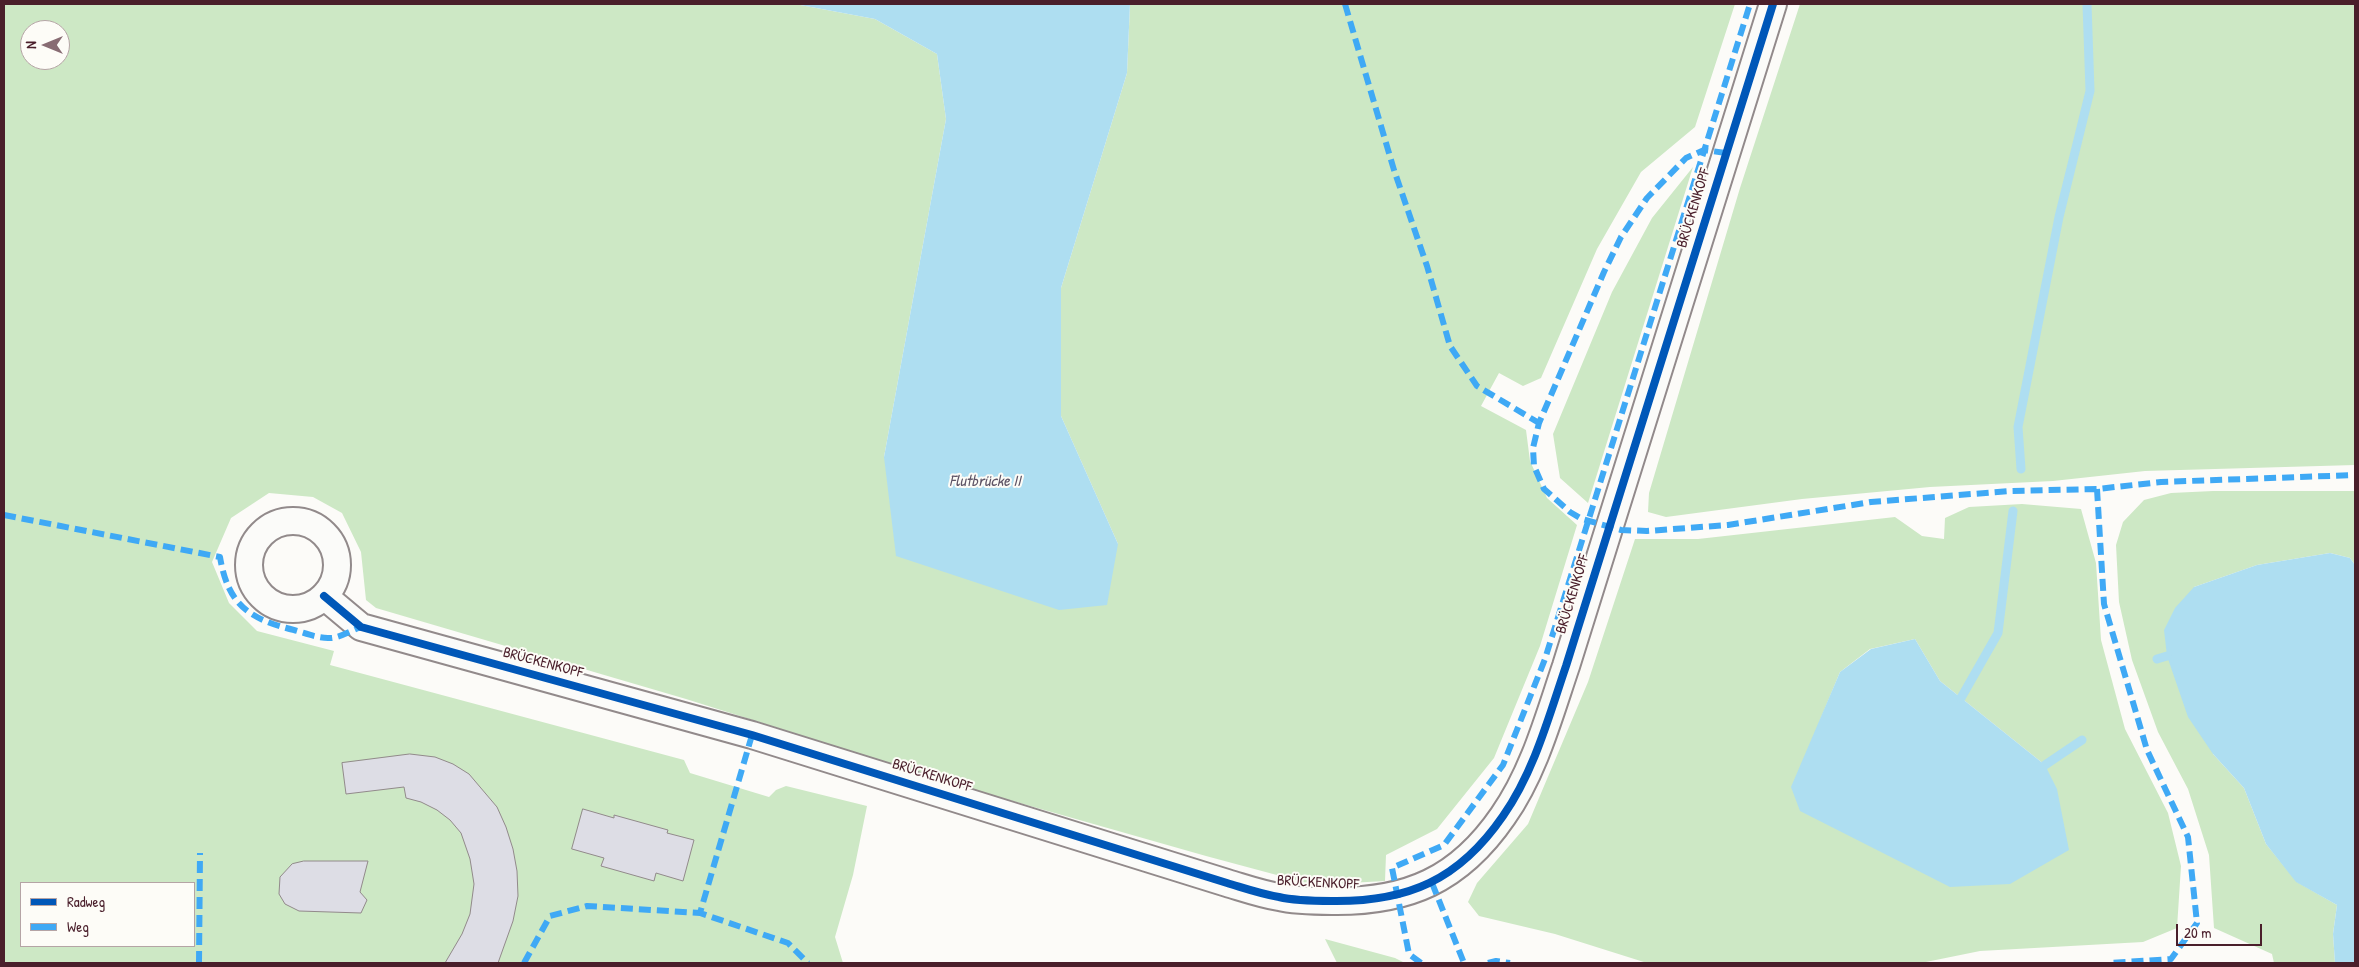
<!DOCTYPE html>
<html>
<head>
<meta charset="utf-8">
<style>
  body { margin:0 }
  #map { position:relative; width:2359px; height:967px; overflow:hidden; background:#fcfbf8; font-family:"Patrick Hand",sans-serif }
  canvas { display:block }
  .frame { position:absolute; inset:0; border:5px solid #4a1f2b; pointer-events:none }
  .legend { position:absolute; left:20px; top:882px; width:175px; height:65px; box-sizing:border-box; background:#fdfcf7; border:1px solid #b5a4a5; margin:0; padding:6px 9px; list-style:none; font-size:15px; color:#4a1f2b }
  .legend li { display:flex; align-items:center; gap:10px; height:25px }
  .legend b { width:25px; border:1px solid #b5a4a5 }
  .north { position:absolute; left:20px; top:20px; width:50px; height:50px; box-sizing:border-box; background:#fdfcf7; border:1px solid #b5a4a5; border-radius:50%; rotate:270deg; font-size:14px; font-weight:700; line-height:20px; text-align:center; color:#4a1f2b }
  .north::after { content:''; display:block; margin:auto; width:18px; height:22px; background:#886c73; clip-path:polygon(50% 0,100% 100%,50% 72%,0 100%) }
  .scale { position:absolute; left:2176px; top:924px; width:86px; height:22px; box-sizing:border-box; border:2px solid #4a1f2b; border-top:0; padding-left:6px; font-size:15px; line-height:18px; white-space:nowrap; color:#4a1f2b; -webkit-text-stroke:4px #fdfcf7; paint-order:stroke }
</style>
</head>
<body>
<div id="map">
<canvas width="2359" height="967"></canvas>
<div class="frame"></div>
<ul class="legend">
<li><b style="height:6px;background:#0057b8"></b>Radweg</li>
<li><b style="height:6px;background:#3fa9f5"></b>Weg</li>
</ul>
<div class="north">N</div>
<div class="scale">20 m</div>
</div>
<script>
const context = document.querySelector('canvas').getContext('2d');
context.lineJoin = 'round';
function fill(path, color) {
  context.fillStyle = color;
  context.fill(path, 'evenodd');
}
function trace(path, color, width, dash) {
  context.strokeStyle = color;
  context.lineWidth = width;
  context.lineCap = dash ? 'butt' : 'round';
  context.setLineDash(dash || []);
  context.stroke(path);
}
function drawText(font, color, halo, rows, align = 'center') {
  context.font = font + ' "Patrick Hand",sans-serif';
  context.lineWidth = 4;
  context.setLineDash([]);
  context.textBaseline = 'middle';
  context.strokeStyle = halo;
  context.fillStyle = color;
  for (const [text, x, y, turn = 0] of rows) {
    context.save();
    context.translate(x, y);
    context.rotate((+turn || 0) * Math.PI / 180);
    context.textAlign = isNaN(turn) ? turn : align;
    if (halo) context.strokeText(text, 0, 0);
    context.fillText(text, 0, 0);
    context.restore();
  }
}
const green = new Path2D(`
  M4,4H795L875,19L937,54L946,119L884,457L1118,544L1061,416V288L1127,73L1130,4H1735L1695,127L1641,172L1597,249L1541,378L1523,386L1499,373L1481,406L1526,430L1530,461L1547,498L1577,525L1540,646L1494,758L1437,829L1386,855L1385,881L1314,885L1206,856L981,792L686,699L376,608L366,600L361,552L342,513L313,497L269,493L231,518L212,562L229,603L257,631L334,651L330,665L684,760L690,773L769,797L776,790L786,786L867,806L853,875L835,937L843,963H4ZM30,30H60V60H30ZM21,883H194V946H21Z
  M1800,4H2355V465L2145,471L2053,481L1930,487L1802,499L1666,517L1648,512L1649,493L1740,188Z
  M1693,167L1588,503L1560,478L1553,434L1612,292L1652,218Z
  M2213,491H2355V565L2350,558L2330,553L2257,565L2194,587L2213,754L2244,788L2266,844L2297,882L2337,905L2333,934L2335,963H2274L2272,954L2214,928L2209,855L2188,789L2158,732L2132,660L2119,602L2116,545L2123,522L2144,500L2171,493Z
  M2022,504L2081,509L2096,563L2101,640L2125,729L2168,813L2181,866L2177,928L2143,942L1980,951L1921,963H1647L1555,934L1479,916L1468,902L1477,883L1528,824L1588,682L1635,539H1698L1895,517L1922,536L1944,539L1945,518L1969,507ZM1915,639L1940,681L2045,765L1818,725L1840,672L1870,649Z
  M1325,939L1395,958L1405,963H1337Z`);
const water = new Path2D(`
  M795,4H1130L1127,73L1061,288V416L1118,544L1107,605L1059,610L896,556L884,457L946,119L937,54L875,19Z
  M2330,553L2350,558L2355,565V963H2335L2333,934L2337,905L2296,882L2266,844L2244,788L2213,754L2188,717L2167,656L2164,630L2175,608L2194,587L2257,565Z
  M1915,639L1940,681L2045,765L2057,789L2069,850L2010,884L1950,887L1800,811L1791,787L1840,672L1871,649Z`);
const stream = new Path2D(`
  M2021,469L2018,427L2059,217L2090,91L2087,4
  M2157,659L2167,656
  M1961,698L1998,633L2013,511
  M2045,765L2082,740`);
const building = new Path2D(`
  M410,754L435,757L453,764L469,774L497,807L506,827L513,849L517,871L518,896L513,921L498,963H445L462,934L470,914L474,884L470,859L461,833L450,820L437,810L421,802L406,798L404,787L346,794L342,763Z
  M583,809L614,818V815L668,830L667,833L694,840L683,881L656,873L654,881L601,866L604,858L572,849Z
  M304,861H368L360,892L367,900L361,913L299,911L285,904L279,894L280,877L292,864Z`);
const minor = new Path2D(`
  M249 565a44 44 0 1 1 88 0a44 44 0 1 1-88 0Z
  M324,596L361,627L752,735L1227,883C1244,888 1261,894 1279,897C1295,901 1315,901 1332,901C1408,902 1459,880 1503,816C1534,772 1549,716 1566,666L1773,4`);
const quiet = new Path2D(`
  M1345,4L1394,170L1427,266L1450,346L1477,386L1539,423
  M1726,153L1704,150L1686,158L1647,198L1621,237L1604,272L1539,423L1533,448L1534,466L1544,489L1570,512L1582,519L1621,530L1647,531L1728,525L1871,502L2010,491L2097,489L2161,482L2355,475
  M2097,489L2104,604L2147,750L2188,837L2197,923L2171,959L2110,963
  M4,515L220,557C228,605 249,619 294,630C305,633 317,638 328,638C338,639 352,630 361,627
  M752,735L700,913L788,943L808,963
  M1432,883L1464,963
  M199,963L200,853
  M524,963L550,916L587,906L700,913
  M1421,963L1409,954L1392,868L1444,845L1503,765L1545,659L1750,4
  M1488,963L1496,961L1510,963`);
const cycleway = new Path2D(`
  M324,596L361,627L752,735L1227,883C1244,888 1261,894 1279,897C1295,901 1315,901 1332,901C1408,902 1459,880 1503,816C1534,772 1549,716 1566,666L1773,4`);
const streetNames = [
  ["BRÜCKENKOPF",1694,208,-73],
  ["BRÜCKENKOPF",1573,594,-73],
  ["BRÜCKENKOPF",543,663,15],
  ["BRÜCKENKOPF",932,776,17],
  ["BRÜCKENKOPF",1318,883,3]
];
const waterNames = [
  ["Flutbrücke II",985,482]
];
fill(green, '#cde8c5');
fill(water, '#aedef1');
trace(stream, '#aedef1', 9);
fill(building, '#dddde5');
trace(building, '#928a8b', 1);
trace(minor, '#928a8b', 30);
trace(minor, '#fbfbf9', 26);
trace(quiet, '#3fa9f5', 6, [12, 6]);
trace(cycleway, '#0057b8', 8);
drawText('15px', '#4a1f2b', '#fdfcf7', streetNames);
drawText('italic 16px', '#5e5466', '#fdfcf7', waterNames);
</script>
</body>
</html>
